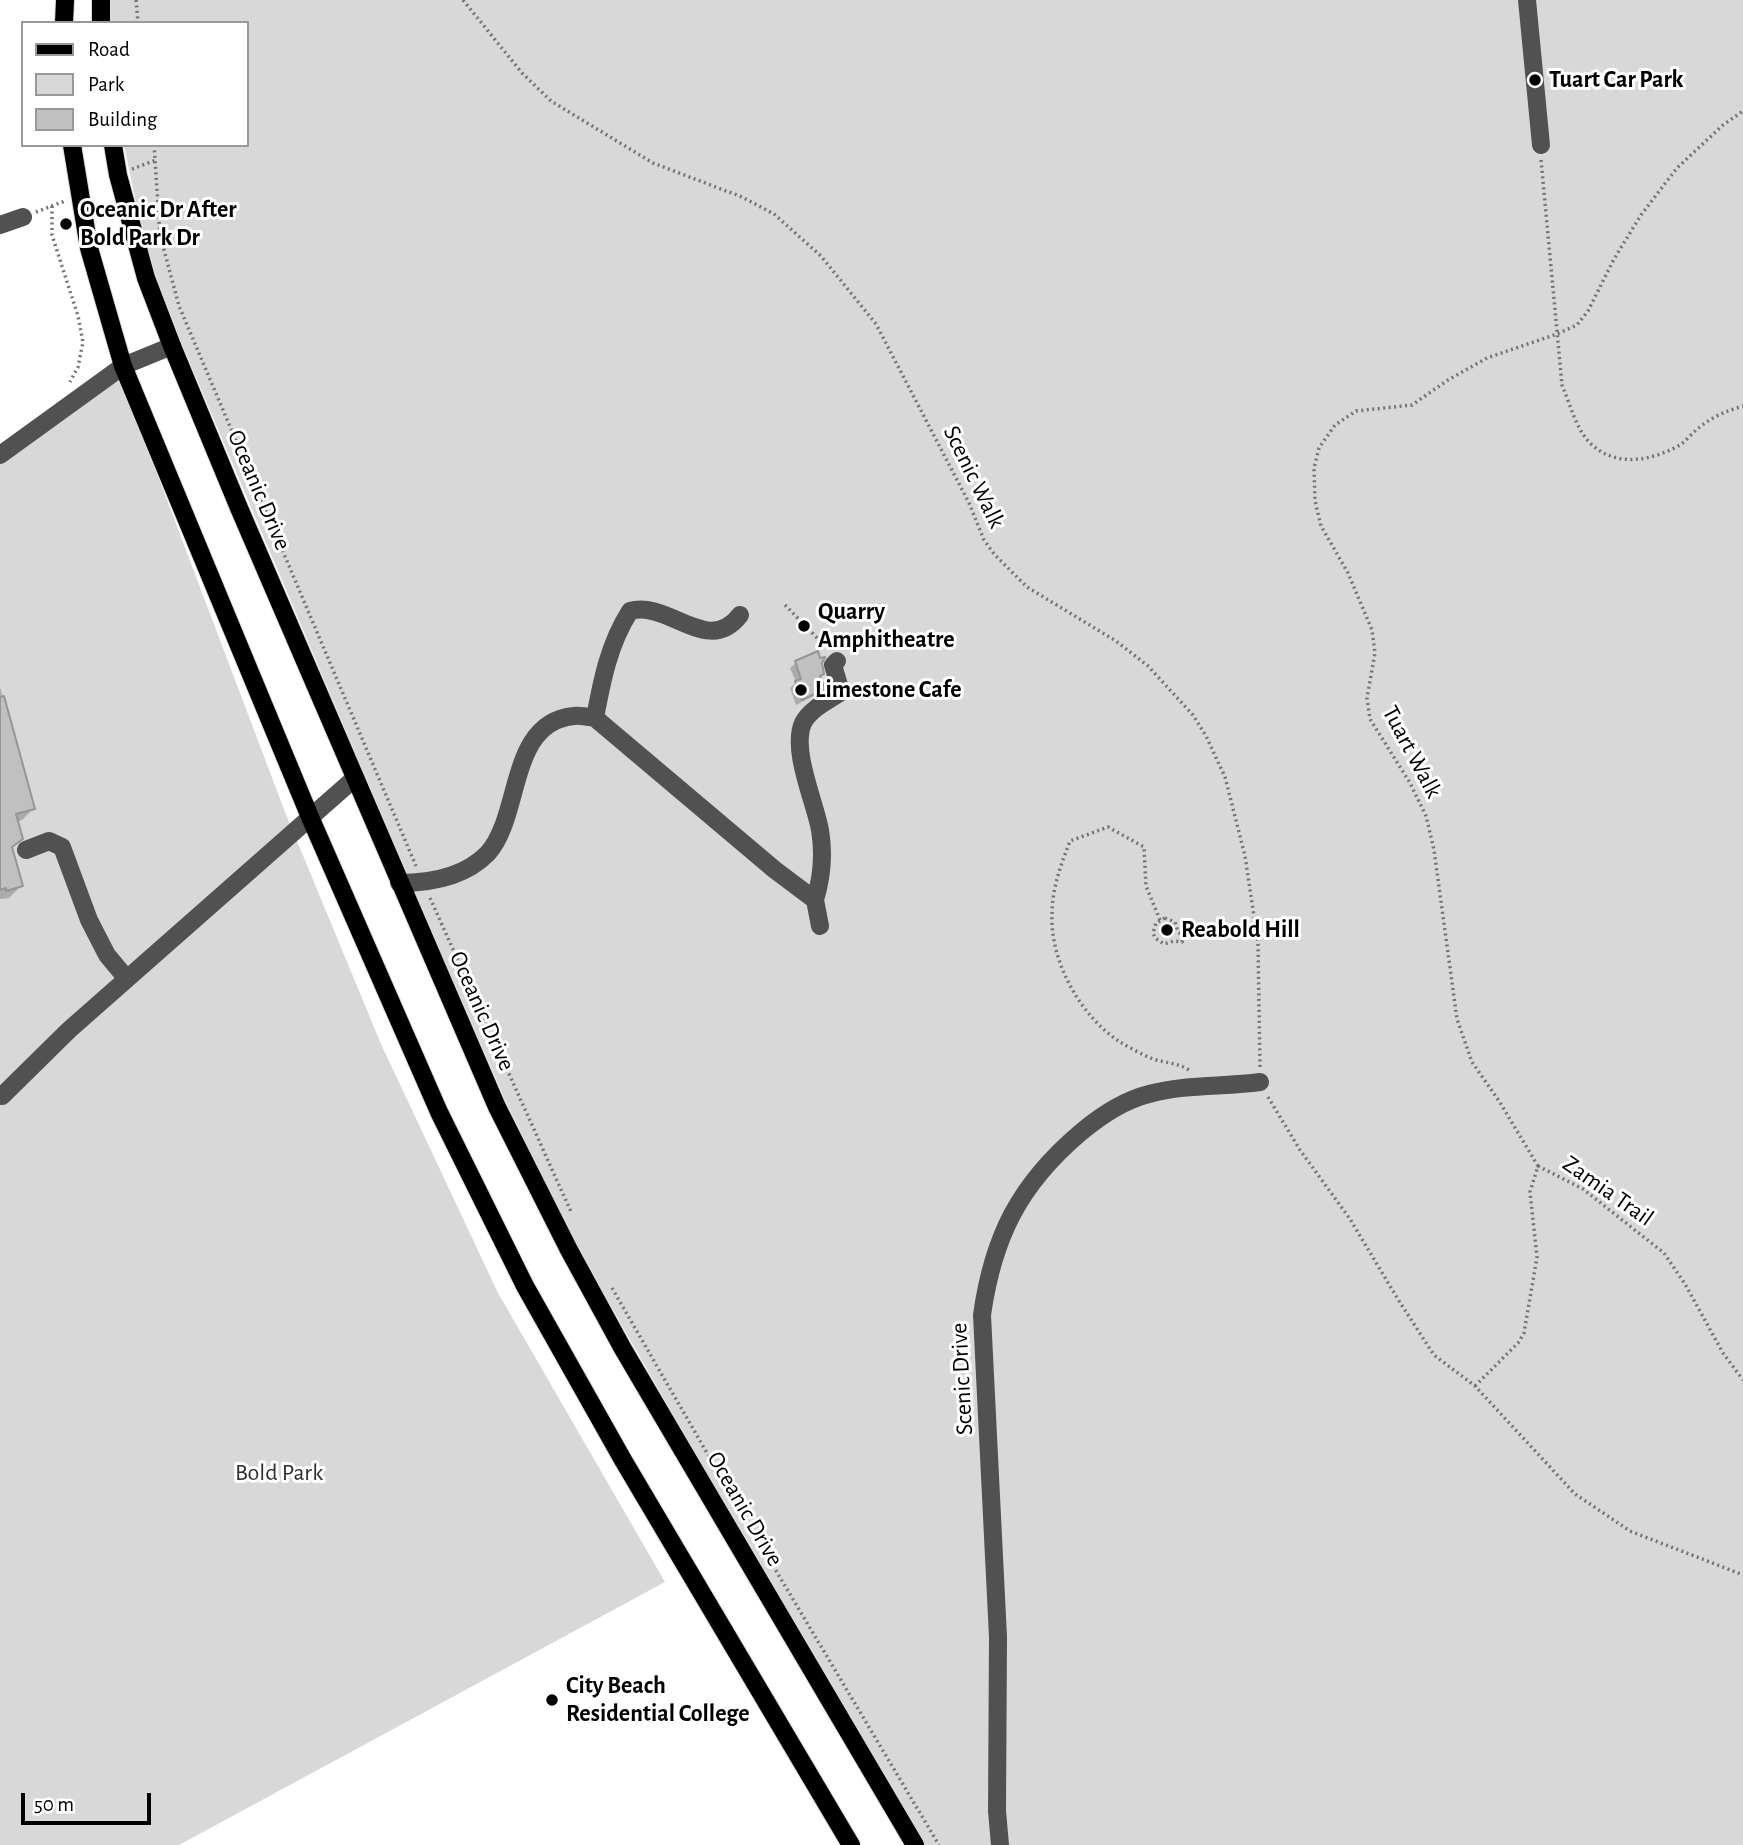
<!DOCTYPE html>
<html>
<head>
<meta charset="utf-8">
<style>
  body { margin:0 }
  #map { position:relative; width:1743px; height:1845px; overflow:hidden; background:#fff; font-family:"Alegreya Sans",sans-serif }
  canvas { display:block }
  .legend { position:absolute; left:21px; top:21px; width:228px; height:126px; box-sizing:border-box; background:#fff; border:2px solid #999; margin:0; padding:9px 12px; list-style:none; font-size:21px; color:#000 }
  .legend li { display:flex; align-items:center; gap:14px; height:35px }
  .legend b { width:35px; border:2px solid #999 }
  .scale { position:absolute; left:21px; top:1793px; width:130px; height:32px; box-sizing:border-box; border:4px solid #000; border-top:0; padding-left:9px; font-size:21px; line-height:24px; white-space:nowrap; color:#000; -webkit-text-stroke:5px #fff; paint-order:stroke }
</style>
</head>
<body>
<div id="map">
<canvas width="1743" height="1845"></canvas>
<ul class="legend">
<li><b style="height:9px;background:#000"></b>Road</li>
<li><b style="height:19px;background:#d8d8d8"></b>Park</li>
<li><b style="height:19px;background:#c0c0c0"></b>Building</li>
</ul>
<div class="scale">50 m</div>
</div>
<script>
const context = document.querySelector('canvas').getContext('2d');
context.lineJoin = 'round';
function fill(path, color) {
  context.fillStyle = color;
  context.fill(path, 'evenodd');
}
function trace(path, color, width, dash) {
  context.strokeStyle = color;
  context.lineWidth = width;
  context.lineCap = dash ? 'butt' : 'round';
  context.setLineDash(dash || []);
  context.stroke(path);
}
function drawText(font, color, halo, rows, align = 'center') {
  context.font = font + ' "Alegreya Sans",sans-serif';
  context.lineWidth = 6;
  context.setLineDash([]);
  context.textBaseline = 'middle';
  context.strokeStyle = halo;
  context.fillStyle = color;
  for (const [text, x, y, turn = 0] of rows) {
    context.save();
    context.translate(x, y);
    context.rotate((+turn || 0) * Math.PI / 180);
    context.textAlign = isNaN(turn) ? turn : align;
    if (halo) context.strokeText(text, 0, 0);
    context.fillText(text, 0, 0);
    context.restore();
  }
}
const green = new Path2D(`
  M111,0H1743V1845H925L725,1506L576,1245L506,1102L401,861L181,342L155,274L139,217L124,145H247V23H110Z
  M119,373L285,812L381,1044L498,1293L665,1582L179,1845H0V463Z`);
const shadow = new Path2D(`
  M796,663L819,677L823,688L817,694L796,705L790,688L796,682L790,668Z
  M0,687L34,808L22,820L16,822L21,839L11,849L21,886L9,898L0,899Z`);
const building = new Path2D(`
  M818,651L820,658L825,657L822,663L824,674L820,676L825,689L802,700L795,681L801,679L795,661Z
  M4,696L35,809L16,814L23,839L12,847L23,886L6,891V888L0,890V697Z`);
const path = new Path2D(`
  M136,0L138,23
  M463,0L522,73L551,101L653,163L742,197L774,214L821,256L876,324L969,503L984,540L994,554L1027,587L1116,641L1148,666L1193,715L1206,736L1225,777L1245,856L1258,943L1260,1067
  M154,145L160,235L179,306L416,866
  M1541,160L1562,385C1570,404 1576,429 1590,443C1615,468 1652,461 1680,445C1687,440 1693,432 1700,427C1713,416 1727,411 1743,406
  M132,169L156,160
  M52,206V235L78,316L83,342L78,367L70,382
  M36,212L65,201
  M785,605L827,648
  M430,898L572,1214
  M1165,918L1175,922L1178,932L1184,936L1182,942L1174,941L1164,944L1155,938L1153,933L1156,923Z
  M1160,920L1146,886L1144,847L1108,827L1070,841C1061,865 1052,888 1052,914C1050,961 1080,1016 1120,1042C1130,1048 1143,1055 1153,1059C1166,1063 1178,1063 1189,1070
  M1268,1097L1300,1150L1350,1219L1399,1301L1434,1355L1475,1386L1575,1494L1630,1531L1743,1575
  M1538,1166L1499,1101L1472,1062L1457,1019L1434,850L1426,816L1410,783L1370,719L1367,698L1375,653L1372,630L1348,573L1321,526L1315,501L1314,468L1319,448L1335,425L1356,411L1412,405L1448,380L1487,358L1557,334L1577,325L1588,311L1614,259L1641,215L1677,168L1723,125L1743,111
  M1538,1166L1583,1189L1664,1253L1685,1284L1723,1353L1743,1380
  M612,1288L722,1479
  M1475,1386L1518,1343L1524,1333L1537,1257L1530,1192L1538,1166
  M756,1537L939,1845`);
const minor = new Path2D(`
  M1527,0L1541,145
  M0,225L23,217
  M0,455L123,366L172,346
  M595,718C602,680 609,644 630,611C669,600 708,657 740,615
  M26,850L49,841L62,847L89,920L107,955L127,979
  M399,883C431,883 465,877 488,853C522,815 508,722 574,716C580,715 589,717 595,718L775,870L815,900L820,926
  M815,900C822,877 824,854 820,830C815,802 791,750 803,723C810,709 829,700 841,692L833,665L837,661
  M2,1096L69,1030L355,778
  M1000,1845L997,1811L998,1637L982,1315C993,1237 1019,1185 1080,1133C1099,1117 1125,1100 1149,1094C1185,1084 1224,1087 1260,1082`);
const major = new Path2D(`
  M64,23L65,0
  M101,23V0
  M72,145L89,248L123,366L310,817L439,1112L525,1286L623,1460L851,1845
  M113,145L118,175L146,278L172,346L239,508L497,1107L569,1250L623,1349L915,1845`);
const markers = [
  [1535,80,7,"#000"],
  [66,224,7,"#000"],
  [804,626,7,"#000"],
  [801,690,7,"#000"],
  [1167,930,7,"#000"],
  [552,1700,7,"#000"]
];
const poiNames = [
  ["Tuart Car Park",1549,80],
  ["Oceanic Dr After",80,210],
  ["Bold Park Dr",80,238],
  ["Quarry",818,612],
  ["Amphitheatre",818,640],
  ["Limestone Cafe",815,690],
  ["Reabold Hill",1181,930],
  ["City Beach",566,1686],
  ["Residential College",566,1714]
];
const streetNames = [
  ["Scenic Walk",974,477,64],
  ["Oceanic Drive",259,490,67],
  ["Tuart Walk",1412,752,62],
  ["Oceanic Drive",482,1011,66],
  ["Zamia Trail",1608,1191,35],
  ["Scenic Drive",962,1379,-93],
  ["Oceanic Drive",745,1509,60]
];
const parkNames = [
  ["Bold Park",279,1473]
];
fill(green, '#d8d8d8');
fill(shadow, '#0003');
fill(building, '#c0c0c0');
trace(building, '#959595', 2);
trace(major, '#dbdbdb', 20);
trace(path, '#737373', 3.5, [2, 3.5]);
trace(minor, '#515151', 18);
trace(major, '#000', 18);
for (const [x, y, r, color] of markers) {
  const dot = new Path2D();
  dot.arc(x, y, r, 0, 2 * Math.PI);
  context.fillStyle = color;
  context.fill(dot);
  trace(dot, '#fff', 2.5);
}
drawText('bold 24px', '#000', '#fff', poiNames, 'left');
drawText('24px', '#000', '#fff', streetNames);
drawText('24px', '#2f2f2f', '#fff', parkNames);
</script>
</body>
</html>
